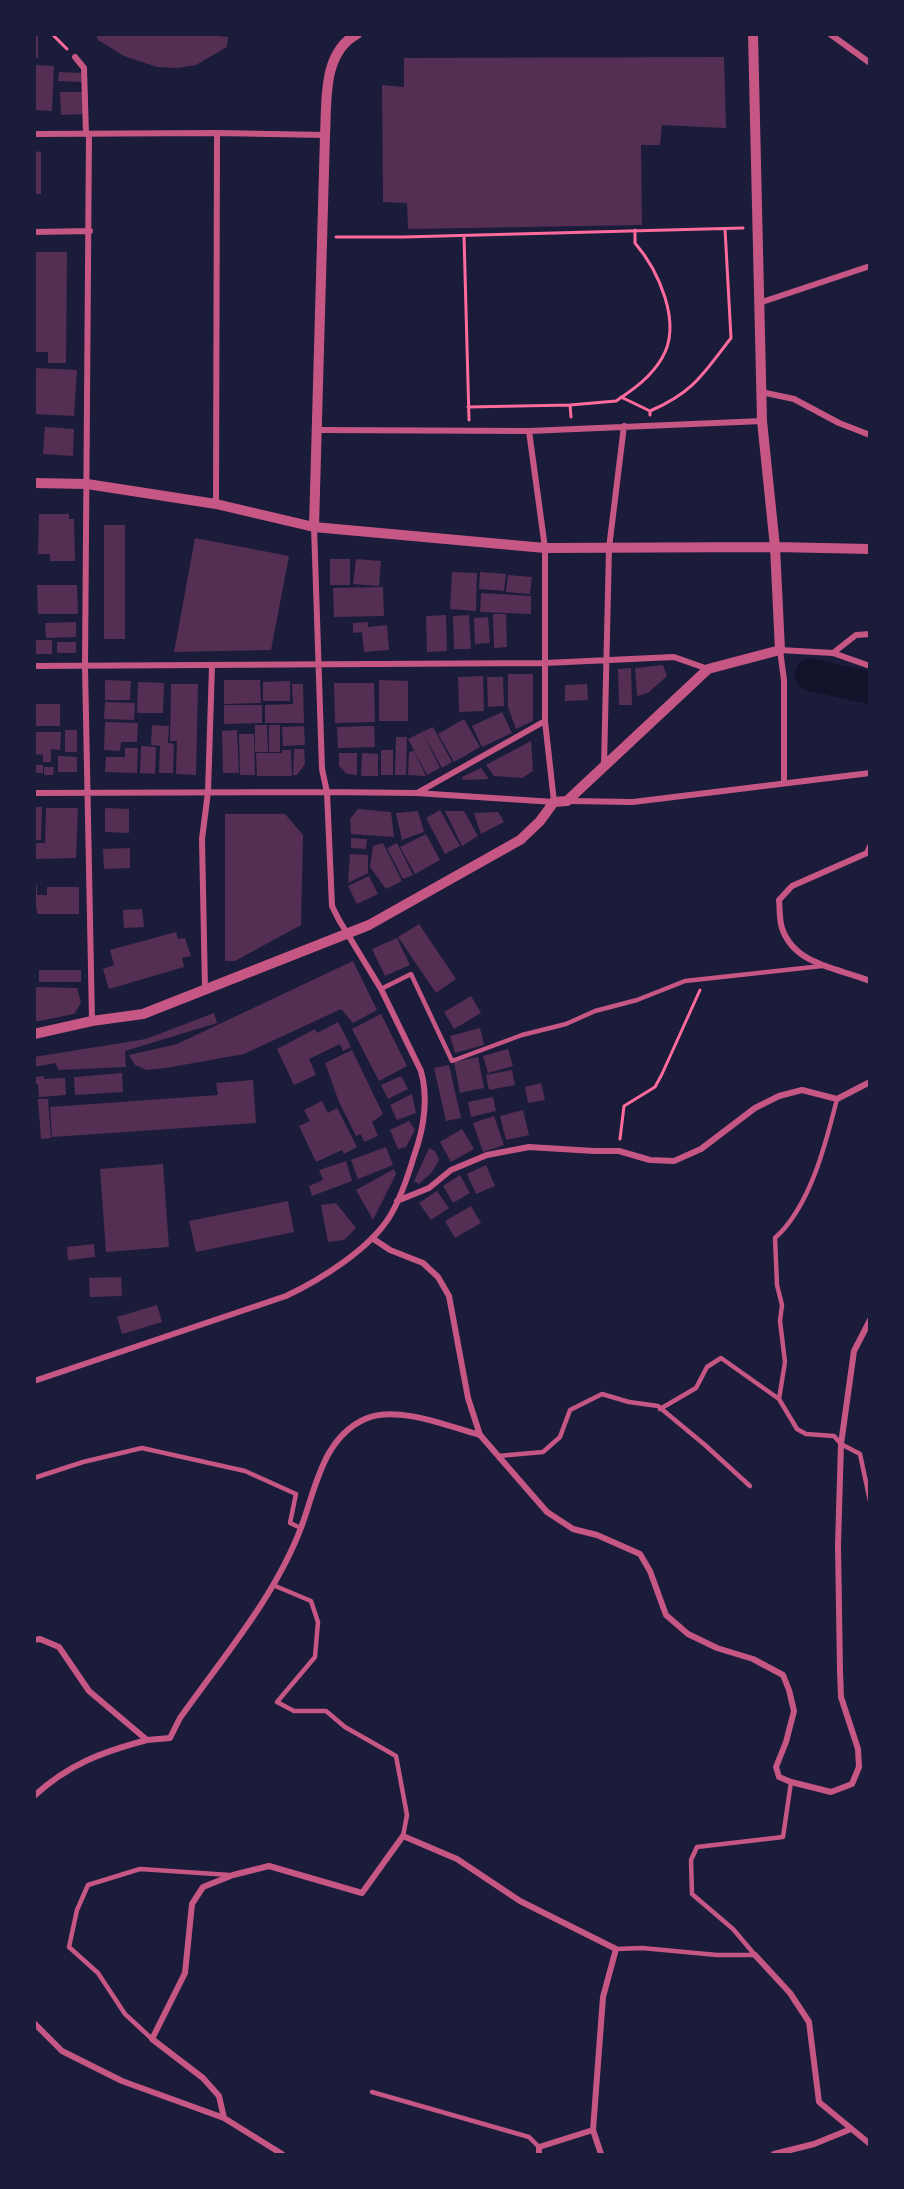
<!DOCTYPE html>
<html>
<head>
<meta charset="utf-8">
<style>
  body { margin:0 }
  #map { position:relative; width:904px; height:2189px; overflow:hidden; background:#1b1b3a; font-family:Signika,sans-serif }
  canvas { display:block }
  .frame { position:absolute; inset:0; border:36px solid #1b1b3a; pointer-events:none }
</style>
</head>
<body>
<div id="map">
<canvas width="904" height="2189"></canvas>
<div class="frame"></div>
</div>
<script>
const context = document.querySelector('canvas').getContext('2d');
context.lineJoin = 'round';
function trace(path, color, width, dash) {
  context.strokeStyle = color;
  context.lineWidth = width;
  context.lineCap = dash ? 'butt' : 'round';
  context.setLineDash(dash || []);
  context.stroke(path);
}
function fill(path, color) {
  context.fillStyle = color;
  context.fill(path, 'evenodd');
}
const river = new Path2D(`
  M811,675L870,688`);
const building = new Path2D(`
  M34,34H38V58H34Z
  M96,34H199L228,37L227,47L196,65L177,68L157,67L124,56L98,40Z
  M724,57L726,128L662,125L660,145H641L642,225L408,229L407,203L383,202L382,85L404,87V58Z
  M35,65L54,66L52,111L34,110Z
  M59,72L82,73V82L58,81Z
  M60,92H84L85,114L61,115Z
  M34,151L41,152V194H34Z
  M36,252H67L66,363H48V352H34Z
  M34,368L77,370L74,416L34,414Z
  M45,427L74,429L73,456L43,454Z
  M39,514H69V519H74L75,561H50V554H38Z
  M104,525H125V639H104Z
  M195,538L289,556L271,650L174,652Z
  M330,559H350V585H330Z
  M356,559L381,561L379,586L353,584Z
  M452,572L477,573L476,611L450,609Z
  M480,572L506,574L504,591L479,589Z
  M508,575L532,577L530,594L506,592Z
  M37,585H77L78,614H38Z
  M383,587L384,616L334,617L333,588Z
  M481,593L531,596V614L480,612Z
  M493,614H506L507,647L494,648Z
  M446,615L447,651L427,652L426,616Z
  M469,615L471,649H454L453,616Z
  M488,617L490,643L475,644L474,618Z
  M76,622V637L46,638L45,623Z
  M368,622V627L387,625L389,650L364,652L362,632L353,633V623Z
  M34,640H52V654H34Z
  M57,642H76V653H57Z
  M663,665L667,676L648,693L637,696L635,668Z
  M631,668L632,705H619L618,669Z
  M508,674H533V721L516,729L508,707Z
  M483,676L484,711L459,712L458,677Z
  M487,677H503L504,706L488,707Z
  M105,680L131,681L130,700H105Z
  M224,680H260L261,703L224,704Z
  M379,680L408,681V721H379Z
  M290,681V701H263V682Z
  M138,682L164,683L163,713H137Z
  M334,683H374L375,722L335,723Z
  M171,684H198L196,775L176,774L177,741H170Z
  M292,684H303L304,723H265V705L293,704Z
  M587,684L588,700L565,701V685Z
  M105,702L135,703L134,720L104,719Z
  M36,704H60V726H36Z
  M224,705H262V723L224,724Z
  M502,712L512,733L482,747L472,726Z
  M464,719L480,747L454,762L438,734Z
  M105,722L138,723L137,742H121L120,751L104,750Z
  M152,725L169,726L168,743L174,744L173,773H159L160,746L151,745Z
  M255,725H267L268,752H255Z
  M269,725H280V752H269Z
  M304,726L305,745L283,746L282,727Z
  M374,726L375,747L338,748L337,727Z
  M433,727L452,762L442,768L422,732Z
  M65,730H77V752H65Z
  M237,730L239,773H223L222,731Z
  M34,732H61L60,750L51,749V762H43V755L34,754Z
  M422,732L440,768L427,775L408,739Z
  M239,734H254L255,775H240Z
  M396,737H407L406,775H395Z
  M531,741L533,771L522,778L494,776L486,765Z
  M141,746L156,747L155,774L140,773Z
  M125,748H138L137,773L105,772L106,757H125Z
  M294,749H304L305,764L297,775H293Z
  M282,750H291L292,776H257L256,753H282Z
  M381,750H393V775H381Z
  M414,751L426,776L408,775L409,752Z
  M339,753H357V775L347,774L339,766Z
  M362,753L378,754V776H361Z
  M58,756L77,757V772H58Z
  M34,765H43V773H34Z
  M44,767H54L53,775H44Z
  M481,768L489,779L463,780L462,777Z
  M34,807H42L41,840H34Z
  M46,808H78L76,858L34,859V843H45Z
  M105,808L129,809V833L105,832Z
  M358,809L391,812L394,837L351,834L350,819Z
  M440,810L460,846L445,854L426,818Z
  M418,811L424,832L402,840L396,813Z
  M445,811H464L478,836L462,846Z
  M498,812L504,822L481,834L474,813Z
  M225,814H285L303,835L301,925L235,961H225Z
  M426,834L440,860L415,874L400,847Z
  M351,838L367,839L366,849L351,848Z
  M383,843L402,881L386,889L370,867L373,846Z
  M397,843L413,875L403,879L387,848Z
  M130,848V868L104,869L103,849Z
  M350,854L368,855V873L348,883Z
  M369,876L378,894L357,904L348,886Z
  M34,885H37V895H47V887H79V914H37V909H34Z
  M142,909L144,927L124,928L123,910Z
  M419,924L456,979L436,993L398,937Z
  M176,932L178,939L185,938L191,956L182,958L184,967L109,989L103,969L114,965L110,950Z
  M397,938L410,965L385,976L372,949Z
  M353,961L377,1010L353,1023L341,1009L244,1054L166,1068L147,1070L135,1065L129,1055L177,1044Z
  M39,970H81V982H39Z
  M34,987L77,988L81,1003L74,1014L34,1022Z
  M471,996L481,1013L454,1029L444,1012Z
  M214,1013L217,1023L125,1051L126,1067L59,1070L55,1063L34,1067V1057L146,1039Z
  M381,1014L407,1066L379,1081L352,1029Z
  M338,1022L351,1047L343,1051L340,1044L309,1059L316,1075L294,1085L277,1049L315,1029L317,1033Z
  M480,1028L484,1045L455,1053L450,1036Z
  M508,1049L513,1066L488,1073L483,1056Z
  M352,1050L383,1114L372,1122L378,1136L364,1142L361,1134L356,1136L339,1102L325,1063Z
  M478,1057L484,1088L460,1093L454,1062Z
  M449,1065L461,1118L446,1121L434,1068Z
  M512,1070L515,1085L489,1090L486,1075Z
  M122,1073L123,1092L75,1095L74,1077Z
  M44,1076V1079L65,1078L66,1095L39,1097L38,1084L34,1085V1077Z
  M401,1076L408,1089L388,1099L381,1085Z
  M253,1080L256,1123L52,1137L50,1107L218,1095L216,1083Z
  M541,1083L545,1100L528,1103L525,1087Z
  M412,1094L416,1113L397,1120L390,1105Z
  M493,1097L496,1111L471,1117L468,1102Z
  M38,1099H48L51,1138L41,1139Z
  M322,1101L328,1113L337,1108L357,1147L344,1154L342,1150L316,1162L299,1126L310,1121L304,1110Z
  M523,1110L529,1135L506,1140L500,1116Z
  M494,1116L504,1145L483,1152L473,1123Z
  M409,1121L415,1130L406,1147L398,1149L390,1130Z
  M462,1129L474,1149L451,1162L440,1142Z
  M386,1147L393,1165L358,1179L351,1160Z
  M429,1148L435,1151L439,1160L432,1172L419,1184L414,1181Z
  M346,1161L352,1181L312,1196L309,1186L323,1180L319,1170Z
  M163,1164L169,1247L106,1252L100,1169Z
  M486,1165L495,1186L476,1194L467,1174Z
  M394,1169L396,1174L373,1220L356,1190Z
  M460,1175L470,1193L453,1203L443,1186Z
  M437,1191L449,1208L431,1220L419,1203Z
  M288,1201L294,1232L196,1252L189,1221Z
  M336,1203L356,1228L344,1240L328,1242L321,1205Z
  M471,1206L481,1223L455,1238L445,1221Z
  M94,1244L95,1257L68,1260L67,1247Z
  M121,1277L122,1296L90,1297L89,1278Z
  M157,1305L162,1322L122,1334L117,1317Z`);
const path = new Path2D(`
  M52,34L67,49
  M464,236L469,420
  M336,237H403L743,228
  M621,397L650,411
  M468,407L570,405
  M650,415V411C694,392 703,374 731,338L725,229
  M571,417L570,405L616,401C634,389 651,377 662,358C683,323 658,270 635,243V230
  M620,1139L624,1106L655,1087L662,1074L700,990`);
const service = new Path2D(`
  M381,989L411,974L452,1061L522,1035L566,1024L595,1011L637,1000L685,981L822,966
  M779,1399L785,1362L780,1321L782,1305L777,1285L775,1238C810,1207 826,1143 837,1099
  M660,1409L696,1388L707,1367L721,1358L779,1399L797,1429L806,1434L834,1436L841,1444L860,1454L870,1501
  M498,1456L543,1452L560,1437L570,1410L602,1394L629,1402L658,1406L705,1445L750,1486
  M34,1478L83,1462L142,1448L245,1471L296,1494L290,1523L301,1528
  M273,1585L311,1601L318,1622L315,1657L277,1702L294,1711H326L345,1727L396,1756L407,1815L403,1836
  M616,1949L642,1948L717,1955H755
  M755,1955L733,1929L692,1894L691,1860L697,1847L783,1837L791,1782
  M152,2039L125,2014L98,1973L69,1947L77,1910L88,1885L140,1869L230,1875
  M372,2092L529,2137L539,2147`);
const minor = new Path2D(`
  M830,34L870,63
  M75,57L84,68L86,134
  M34,134L217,133L325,135
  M89,134L85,666L92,1021
  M34,232L90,231
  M759,303L870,266
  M761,392L794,399L839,423L870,435
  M317,430L529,431L762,421
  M216,504L217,133
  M833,653L856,635L870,634
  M34,666L545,663L674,657L708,669
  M604,766L609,548L624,426
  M784,782V680L780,650L833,653L870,666
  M34,793L327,792L416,793L554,802L545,721V548L529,431
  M417,793L545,721
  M569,801L633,802L870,773
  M870,846L867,853L792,886L779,900C780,908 779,919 782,928C794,965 838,968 870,981
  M205,990L202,839L208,792L212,666
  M397,1201L429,1188L451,1170L487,1155L529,1147L594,1151H619L650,1160L674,1161L701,1149L755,1108L779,1096L802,1090L837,1099L870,1082
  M372,1238L390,1250L423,1263L438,1277L449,1296L468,1398L480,1435L547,1512L573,1529L597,1535L640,1554L650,1571L666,1615L688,1634L717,1648L753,1659L783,1675L789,1690L794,1711L786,1742L776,1767L779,1777L791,1782L831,1792L852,1784L859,1767L858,1749L841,1697L840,1671L838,1545L841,1444L854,1351L870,1320
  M34,1381L286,1296C320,1280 370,1249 390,1216C401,1198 408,1176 414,1156C424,1128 429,1100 421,1071L381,989L339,920L332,906L327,792L322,769L314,527
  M34,1640L40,1639L59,1647L89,1691L147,1740L170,1738L180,1718C223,1657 276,1596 302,1525C316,1487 323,1438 365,1419C398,1405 447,1426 480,1435
  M34,1796C69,1764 102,1752 147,1740
  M755,1955L790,1993L809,2022L819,2102L870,2144
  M34,2023L62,2051L122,2081L224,2118L282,2154
  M224,2118L219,2096L203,2078L152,2039L185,1973L192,1904L203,1887L233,1875L269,1866L362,1893L403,1836L457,1859L520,1901L616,1949L603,1997L593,2130
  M539,2154V2147L593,2130L601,2154
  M774,2154L814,2144L851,2129`);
const tertiary = new Path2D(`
  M34,483L87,484L216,504L314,527L545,548L775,547L870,549
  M314,527L325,135C327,101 322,53 357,34
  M34,1034L92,1021L143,1014L369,925L520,840L540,821L554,802L567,801L708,669L780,650L775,547L762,421L753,34`);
trace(river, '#12122b', 32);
fill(building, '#542f53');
trace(path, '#ff6b9d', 3);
trace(service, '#c65784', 4.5);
trace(minor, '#c65784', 6);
trace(tertiary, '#c65784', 10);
</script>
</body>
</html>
